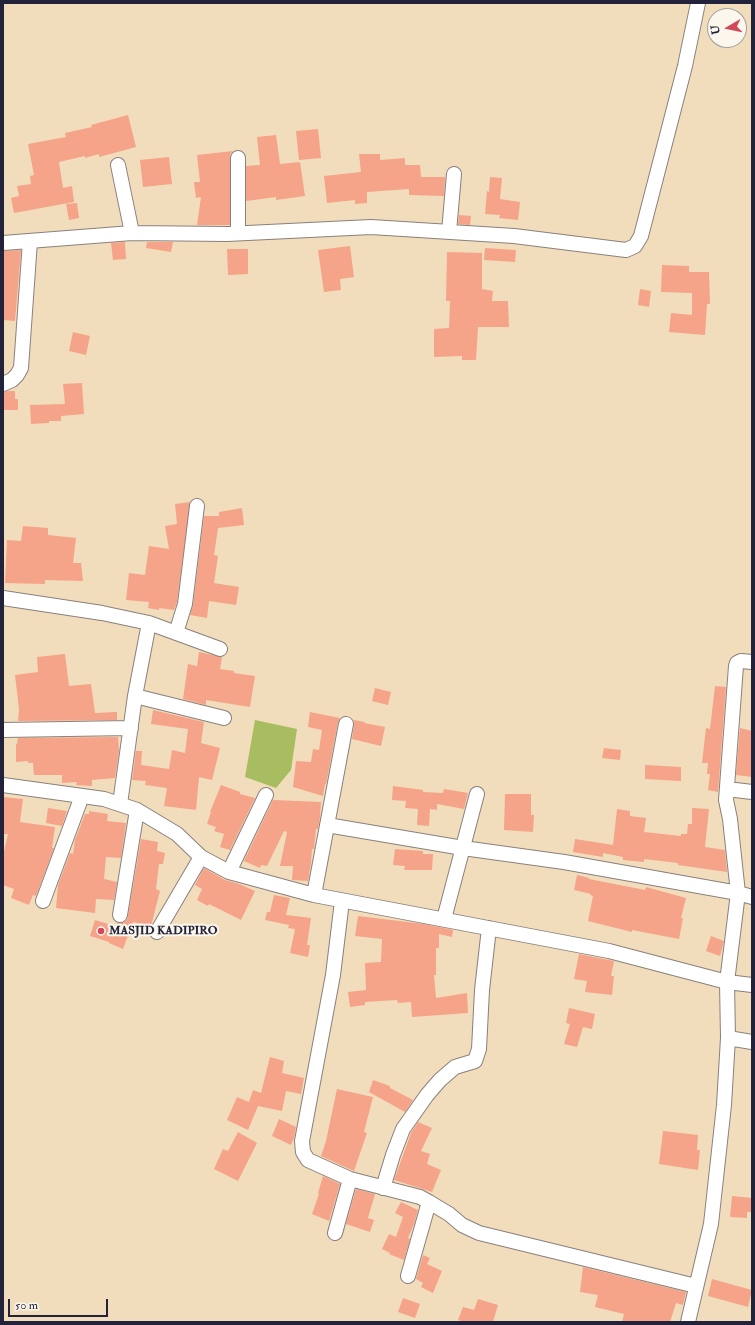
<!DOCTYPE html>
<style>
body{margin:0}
#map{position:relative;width:755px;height:1325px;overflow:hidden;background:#f1ddbc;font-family:"IM FELL Double Pica",serif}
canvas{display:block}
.frame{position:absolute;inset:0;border:4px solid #22223b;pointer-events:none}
.north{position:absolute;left:707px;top:8px;width:40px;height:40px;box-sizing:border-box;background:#fbf7ec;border:1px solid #a4a2a5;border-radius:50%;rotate:261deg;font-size:11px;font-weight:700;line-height:16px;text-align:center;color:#22223b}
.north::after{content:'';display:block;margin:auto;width:14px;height:18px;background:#d1495b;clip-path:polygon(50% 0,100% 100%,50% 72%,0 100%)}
.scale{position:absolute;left:8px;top:1299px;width:100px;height:18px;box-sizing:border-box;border:2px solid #22223b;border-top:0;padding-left:5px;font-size:12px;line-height:14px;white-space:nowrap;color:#22223b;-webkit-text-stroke:3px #fbf7ec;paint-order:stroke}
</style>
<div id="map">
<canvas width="755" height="1325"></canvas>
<div class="frame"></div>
<div class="north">U</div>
<div class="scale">50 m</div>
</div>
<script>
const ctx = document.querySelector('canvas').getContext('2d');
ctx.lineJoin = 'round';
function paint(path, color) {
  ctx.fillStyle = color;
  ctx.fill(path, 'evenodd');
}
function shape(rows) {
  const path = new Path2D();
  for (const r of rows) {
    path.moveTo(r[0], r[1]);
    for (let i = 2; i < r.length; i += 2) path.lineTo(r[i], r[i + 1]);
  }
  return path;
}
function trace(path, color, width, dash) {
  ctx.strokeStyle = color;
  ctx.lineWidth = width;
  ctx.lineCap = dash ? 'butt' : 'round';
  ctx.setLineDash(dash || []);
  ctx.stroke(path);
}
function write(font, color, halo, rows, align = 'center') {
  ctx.font = font + ' "IM FELL Double Pica",serif';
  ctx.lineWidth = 4;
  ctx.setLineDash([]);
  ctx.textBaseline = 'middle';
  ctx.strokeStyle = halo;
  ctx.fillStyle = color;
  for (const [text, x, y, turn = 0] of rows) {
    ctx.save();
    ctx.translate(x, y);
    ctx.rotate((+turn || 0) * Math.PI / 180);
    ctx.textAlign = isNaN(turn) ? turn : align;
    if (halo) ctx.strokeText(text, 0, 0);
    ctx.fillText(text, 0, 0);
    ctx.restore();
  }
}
paint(shape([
 [255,720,297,729,291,770,276,788,245,777]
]), '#a8bc60');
paint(shape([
 [128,115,136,147,99,157,99,154,85,158,85,156,59,162,63,188,72,186,74,202,14,213,11,198,19,196,17,186,31,184,30,176,34,175,28,144,66,137,65,133,92,127,91,125],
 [318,129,321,158,299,160,296,131],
 [276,135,280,164,300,162,305,196,276,200,276,197,246,201,246,166,260,165,257,137],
 [233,151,230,154,230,225,197,225,201,197,196,198,194,182,200,182,197,155],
 [359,154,380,154,380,160,405,158,405,165,420,165,421,177,445,177,444,196,409,195,409,189,367,192,367,203,355,204,355,200,327,203,324,176,361,172],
 [169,157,172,184,143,187,140,160],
 [490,177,502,178,500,199,520,202,518,220,499,218,500,215,485,214,487,191,489,192],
 [77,203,79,218,69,220,66,204],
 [459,215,471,216,470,225,458,224],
 [125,242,126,259,113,260,111,243],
 [147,242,173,242,171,252,146,248],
 [350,246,354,277,340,279,341,290,324,292,318,250],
 [485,248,516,250,515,262,484,260],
 [227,249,248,249,248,274,228,275],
 [21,250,15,321,3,320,3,251],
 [447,252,482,253,482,289,493,291,492,301,508,301,509,327,478,327,476,360,462,360,462,356,434,357,434,329,449,328,450,301,446,301],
 [662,265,689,266,689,272,709,272,710,304,707,304,705,335,669,332,671,313,692,315,692,293,661,292],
 [640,289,651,291,649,307,638,305],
 [73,332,90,336,86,355,69,351],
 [82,383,84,414,61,416,61,421,49,421,49,423,31,424,30,405,65,404,63,384],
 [8,391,15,391,15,399,18,399,18,410,3,410,3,392],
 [190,502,177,602,174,610,159,608,159,610,148,608,149,602,126,600,129,573,145,575,149,546,169,549,165,526,177,524,175,504],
 [242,508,244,525,218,528,214,555,218,556,214,583,239,587,236,605,209,601,207,618,190,615,193,605,204,516,219,516,219,512],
 [23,526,48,528,48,535,76,538,73,563,81,563,83,581,45,580,45,584,5,583,7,540,21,541],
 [199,652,222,657,220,669,234,671,234,673,255,676,250,707,206,700,206,705,183,699,188,664,197,666],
 [65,654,69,686,91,684,95,713,117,712,117,720,18,721,19,709,15,675,38,672,37,657],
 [715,686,726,687,718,792,708,790,710,774,707,774,708,763,702,763,706,728,710,729],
 [375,688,391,692,388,705,372,701],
 [153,710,204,722,201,743,220,748,212,780,199,777,196,810,164,806,167,788,145,785,146,781,132,780,136,751,142,751,141,765,169,769,172,750,185,753,188,729,151,724],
 [310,712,340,718,338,722,326,784,325,784,323,796,293,787,296,761,311,762,313,749,319,750,322,730,308,727],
 [354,720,365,722,364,723,385,727,381,746,352,739,354,726],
 [740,728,752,731,752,777,736,775],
 [118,737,119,751,115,778,92,780,92,786,76,785,77,782,62,783,62,775,34,775,33,763,28,763,28,761,16,762,16,744,17,744,18,738],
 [604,748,621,750,620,760,602,758],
 [645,765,681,767,681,781,645,779],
 [221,785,240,792,240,794,255,798,230,850,220,847,224,834,214,831,216,827,207,824,211,812,210,812],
 [393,786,423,790,423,792,443,793,444,789,468,793,464,809,437,804,437,810,430,809,429,826,417,825,418,809,405,808,406,801,392,800],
 [505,794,531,794,531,815,534,815,533,832,504,830],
 [3,797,23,799,20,822,55,827,52,848,54,848,36,896,33,895,29,905,11,898,14,889,3,885,3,856,8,834,3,834],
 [273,800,321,802,320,817,318,829,316,829,314,849,312,849,311,863,308,881,292,880,293,866,280,866,287,832,284,831,267,866,261,865,260,868,244,861],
 [48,808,67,811,62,826,46,823],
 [692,808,709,809,705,847,725,850,727,872,678,865,678,863,644,859,644,862,623,860,623,857,603,853,603,857,573,852,575,839,613,845,617,809,630,811,630,816,646,818,644,832,681,836,681,834,687,834,688,824,692,824],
 [89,811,108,814,107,821,126,823,121,858,106,857,104,879,117,882,114,900,96,899,95,913,56,908,58,885,70,853,73,854,75,840,85,814,89,814],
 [141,839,158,842,157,851,165,853,163,864,159,864,156,889,160,891,151,926,133,922,123,949,109,943,109,942,90,936,95,920,115,926,117,923,123,923,127,920,128,916],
 [395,849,423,851,423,854,433,854,432,870,404,870,405,866,393,865],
 [204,868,225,880,239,884,255,891,241,920,209,904,208,906,197,900,202,889,195,885],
 [577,875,589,878,589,879,645,890,646,887,686,898,681,918,683,918,679,939,632,930,632,932,588,921,593,896,590,895,591,894,574,890],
 [274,895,290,898,286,915,311,918,307,945,310,945,308,957,290,953,295,929,288,928,289,925,265,920,267,912,270,912],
 [358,916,424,924,453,930,452,937,439,934,439,948,436,948,436,975,434,975,436,998,467,993,468,1013,412,1017,411,1002,398,1003,397,1000,365,1002,365,1005,350,1007,348,992,366,990,365,963,381,962,382,939,355,936],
 [711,936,724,941,720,956,706,951],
 [579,954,614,961,611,976,614,976,612,995,585,992,587,981,574,979],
 [569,1008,595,1014,592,1029,583,1027,577,1047,564,1044,570,1024,566,1023],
 [270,1057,284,1061,282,1073,304,1078,301,1094,286,1091,282,1111,258,1106,248,1130,227,1120,237,1097,249,1102,253,1090,261,1093],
 [373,1080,390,1086,390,1088,413,1100,405,1112,369,1092],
 [337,1089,373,1097,364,1132,367,1133,354,1171,321,1156,326,1141],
 [279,1119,296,1127,294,1138,291,1145,272,1136],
 [418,1122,432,1128,421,1151,430,1154,427,1164,441,1170,432,1192,394,1180,411,1133],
 [663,1131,698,1135,697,1150,700,1150,698,1170,659,1164],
 [238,1132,257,1143,238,1181,214,1169,223,1149,228,1151],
 [323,1176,340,1184,329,1221,312,1214,319,1194,318,1193],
 [356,1189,375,1194,368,1218,374,1220,370,1232,346,1224],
 [732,1196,752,1198,752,1212,747,1212,747,1218,730,1217],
 [401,1202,418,1210,414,1224,408,1238,410,1239,404,1260,389,1254,390,1253,382,1249,389,1234,396,1237,403,1217,395,1213],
 [423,1255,430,1258,427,1264,442,1271,433,1293,421,1287,423,1283,416,1279],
 [583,1267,686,1292,683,1305,676,1303,670,1322,622,1322,624,1314,595,1307,598,1295,580,1292],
 [712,1279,752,1290,748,1307,708,1296],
 [403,1298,420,1304,415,1318,398,1312],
 [478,1299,498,1305,493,1322,464,1322,458,1320,463,1307,474,1310]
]), '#f5a389');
const street = shape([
 [238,158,238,233],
 [118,165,132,233],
 [449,232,454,174],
 [3,243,132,233,227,234,371,227,514,236,626,250,635,246,641,236,685,66,698,3],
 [3,384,12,380,17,375,21,368,30,241],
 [3,598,102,613,149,623,135,696,120,804],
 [149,623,220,649],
 [176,633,185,604,197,506],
 [135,696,224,718],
 [3,730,131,728],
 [3,785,104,799,137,810,177,834,201,857,229,872,314,895,609,951,727,982,752,985],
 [727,789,752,792],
 [327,825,463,848,564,862,738,893,752,897],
 [229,872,266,795],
 [314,895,346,724],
 [43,901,82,796],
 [342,901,333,975,302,1141,303,1152,308,1160,350,1179,420,1197,429,1202,408,1276],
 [120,915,137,810],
 [444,919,477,794],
 [157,932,201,857],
 [728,1038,752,1042],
 [383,1188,393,1155,403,1129,427,1095,440,1080,455,1067,475,1061,479,1049,482,990,489,928],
 [429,1202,449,1214,462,1225,479,1233,696,1286],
 [335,1233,350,1179],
 [688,1322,711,1224,724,1105,728,1038,727,982,738,893,730,819,726,800,736,666,737,663,741,661,752,662]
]);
trace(street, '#8a807c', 16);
trace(street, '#fff', 14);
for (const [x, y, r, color] of [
 [101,931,4,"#d1495b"]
]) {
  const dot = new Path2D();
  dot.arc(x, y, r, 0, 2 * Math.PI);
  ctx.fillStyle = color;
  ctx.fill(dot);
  trace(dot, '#fbf7ec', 1.5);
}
write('bold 12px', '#22223b', '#fbf7ec', [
 ["MASJID KADIPIRO",109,931]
], 'left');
</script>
